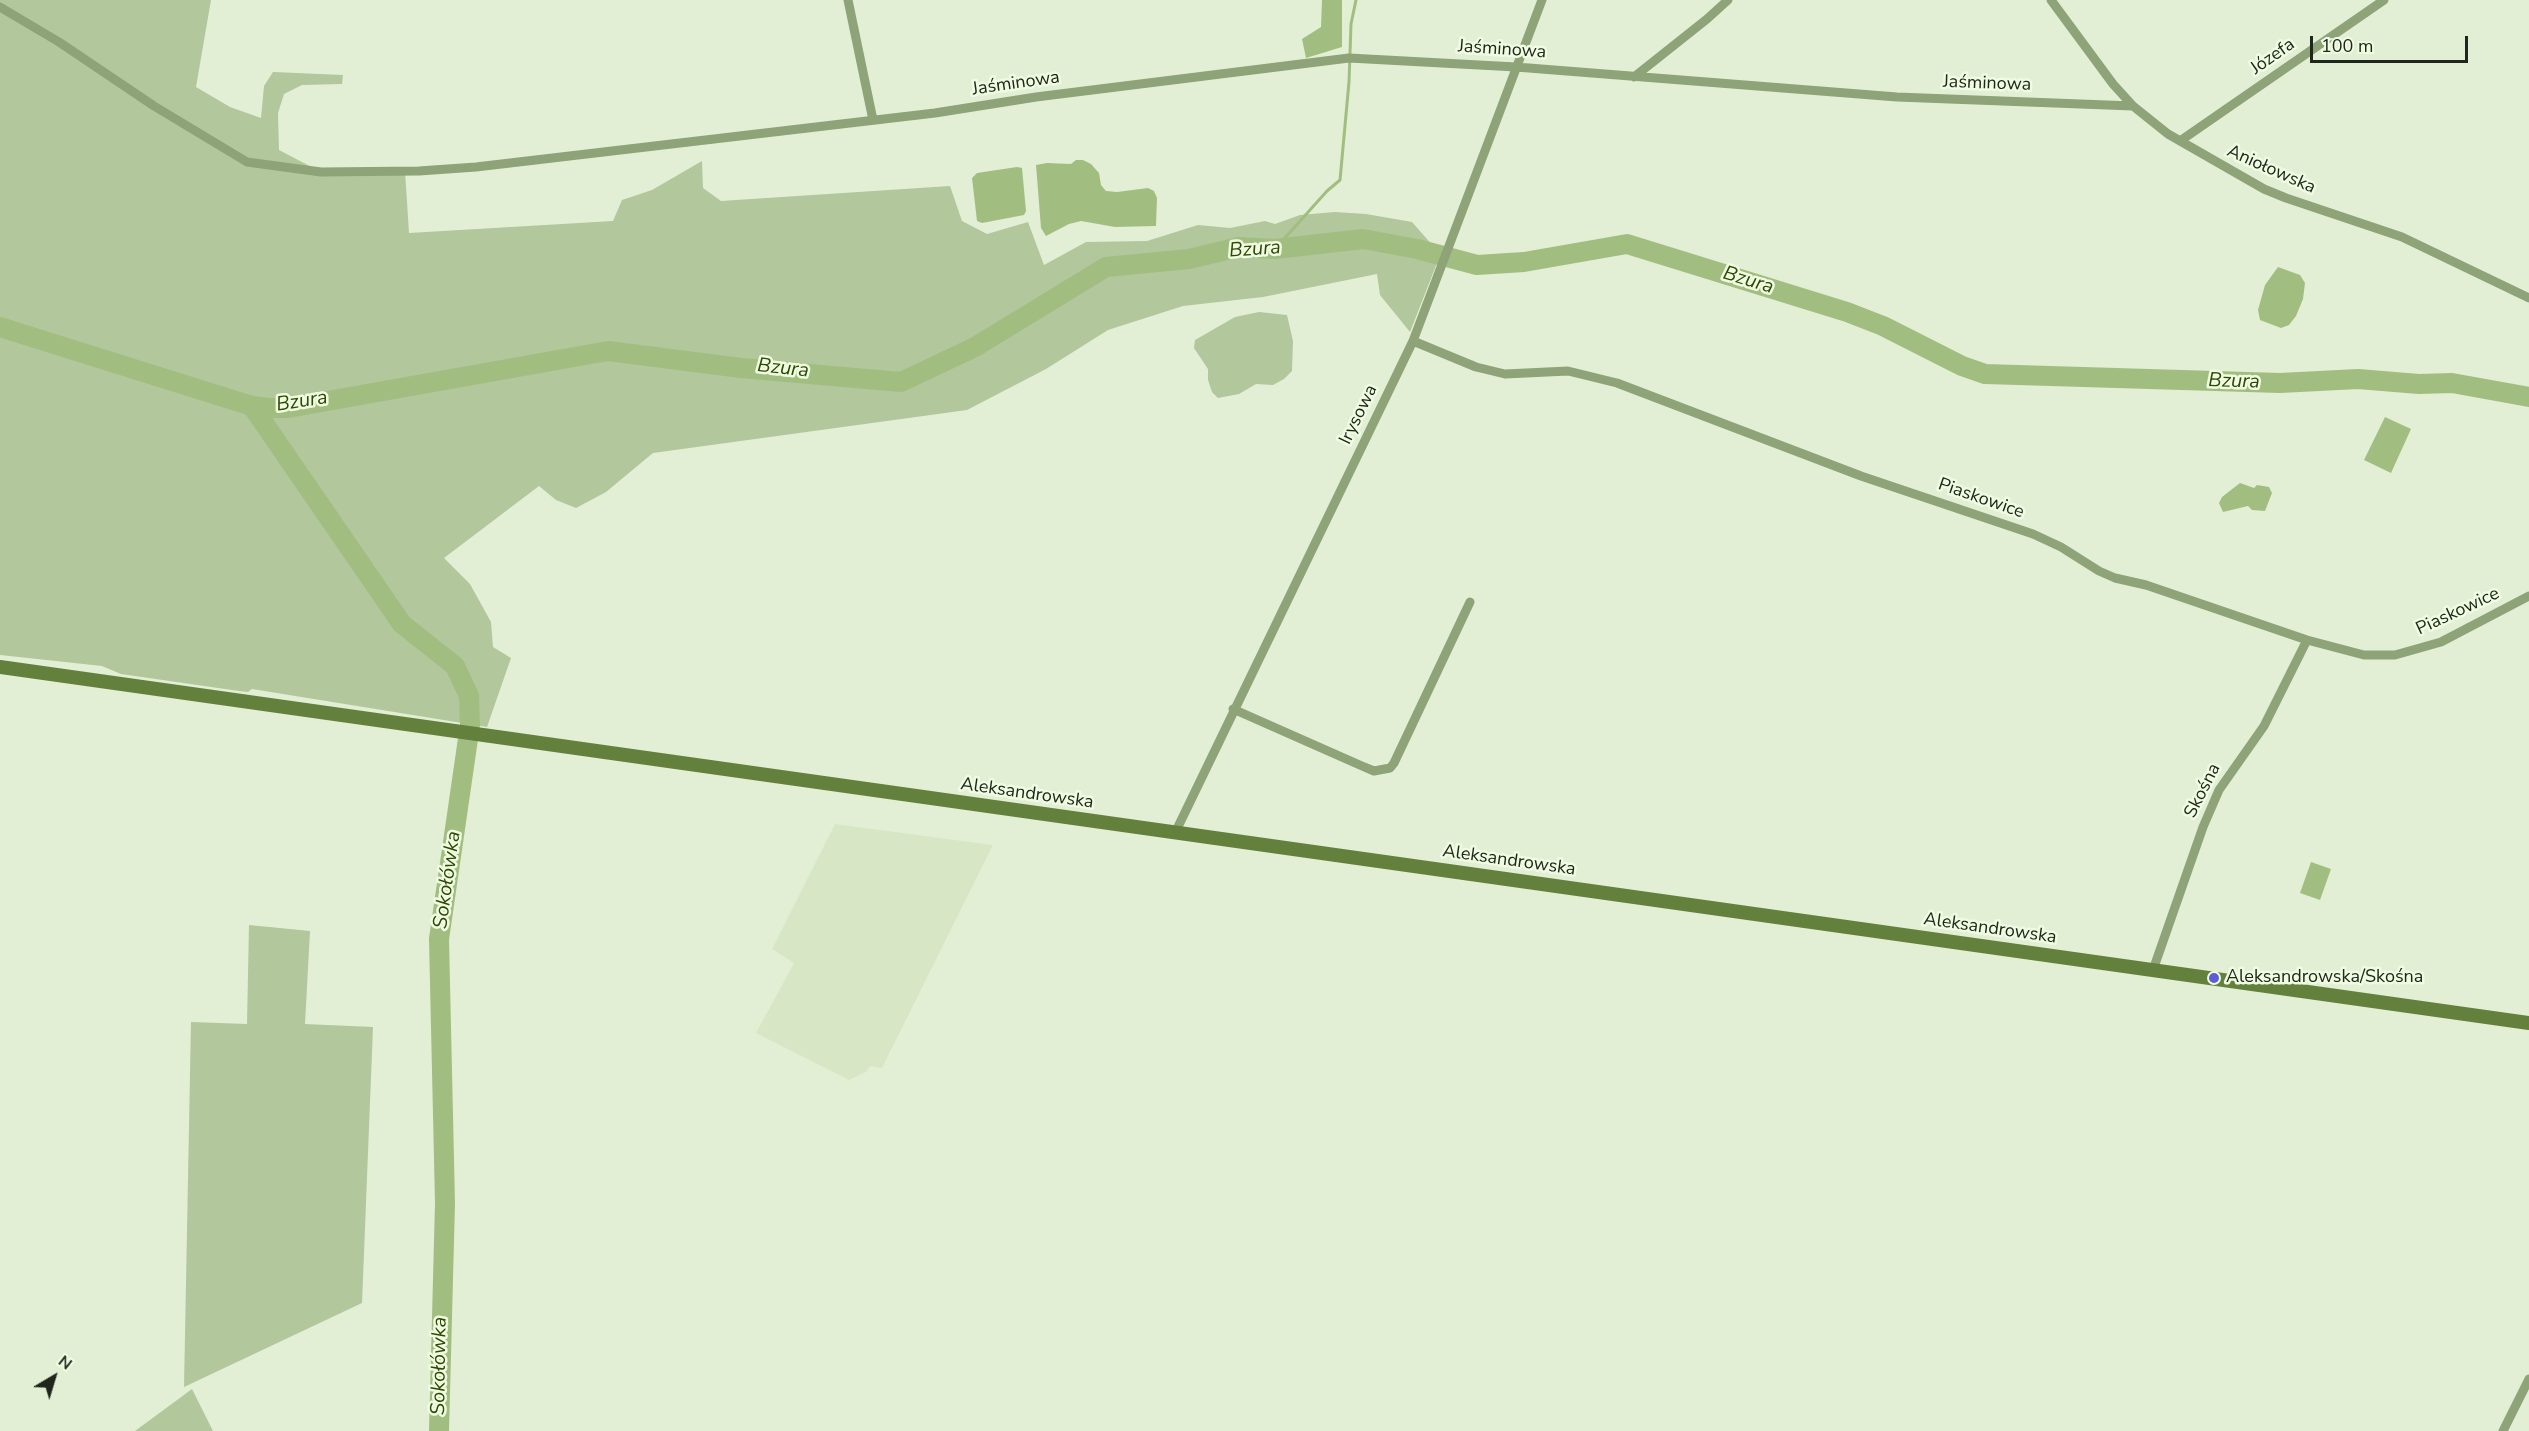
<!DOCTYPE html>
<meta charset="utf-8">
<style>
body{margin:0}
#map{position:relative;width:2529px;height:1431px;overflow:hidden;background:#e2efd5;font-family:"Nunito Sans",sans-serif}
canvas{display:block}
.north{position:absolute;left:24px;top:1347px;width:60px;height:60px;-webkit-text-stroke:4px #effce2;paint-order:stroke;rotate:38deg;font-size:16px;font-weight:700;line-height:24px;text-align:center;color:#21261c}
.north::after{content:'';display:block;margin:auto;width:21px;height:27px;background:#21261c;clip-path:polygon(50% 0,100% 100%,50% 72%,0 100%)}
.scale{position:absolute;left:2310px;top:36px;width:158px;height:27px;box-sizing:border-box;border:3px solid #21261c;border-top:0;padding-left:8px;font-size:18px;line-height:21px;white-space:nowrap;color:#21261c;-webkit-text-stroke:4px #effce2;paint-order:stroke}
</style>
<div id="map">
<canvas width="2529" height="1431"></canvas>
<div class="north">N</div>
<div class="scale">100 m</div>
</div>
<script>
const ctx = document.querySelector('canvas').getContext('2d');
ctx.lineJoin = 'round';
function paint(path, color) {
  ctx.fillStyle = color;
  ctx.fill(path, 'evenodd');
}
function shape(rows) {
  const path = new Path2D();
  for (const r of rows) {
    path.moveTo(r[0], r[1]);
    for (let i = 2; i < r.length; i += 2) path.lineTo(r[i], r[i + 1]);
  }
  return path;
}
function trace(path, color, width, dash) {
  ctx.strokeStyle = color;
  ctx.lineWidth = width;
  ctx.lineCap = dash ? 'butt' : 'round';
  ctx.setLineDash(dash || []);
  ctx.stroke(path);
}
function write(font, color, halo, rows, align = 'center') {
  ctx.font = font + ' "Nunito Sans",sans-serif';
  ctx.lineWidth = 5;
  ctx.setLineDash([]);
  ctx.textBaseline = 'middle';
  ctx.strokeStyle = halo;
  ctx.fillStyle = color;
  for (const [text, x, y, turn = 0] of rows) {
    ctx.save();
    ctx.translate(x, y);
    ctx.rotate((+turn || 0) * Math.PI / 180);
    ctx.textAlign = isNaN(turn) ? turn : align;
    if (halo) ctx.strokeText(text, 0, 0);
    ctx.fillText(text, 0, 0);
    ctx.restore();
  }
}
paint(shape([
 [835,824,993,845,882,1068,870,1066,866,1072,849,1080,756,1033,794,963,772,949]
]), '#d7e7c6');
paint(shape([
 [0,0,211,0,196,87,230,107,261,118,264,86,273,72,343,75,342,84,302,85,284,94,278,113,279,150,321,172,405,171,409,233,613,221,622,200,652,190,702,161,703,188,721,201,950,186,962,221,987,234,1028,222,1044,265,1086,242,1147,241,1198,225,1230,228,1265,221,1275,224,1300,215,1335,212,1366,214,1412,222,1434,247,1437,263,1410,332,1380,295,1377,274,1263,297,1183,306,1108,330,1046,369,967,410,653,453,606,492,576,508,556,500,539,486,444,558,470,584,491,622,493,647,511,658,487,727,252,689,248,692,239,691,121,674,102,666,0,655],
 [1259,312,1287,315,1293,341,1292,371,1284,379,1273,385,1256,384,1239,394,1218,398,1212,392,1208,380,1208,369,1194,348,1195,340,1235,317],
 [249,925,310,931,305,1024,373,1027,362,1303,184,1387,191,1022,247,1024],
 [192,1389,213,1431,135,1431]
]), '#b2c79c');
paint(shape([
 [1322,0,1342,0,1342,47,1306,58,1302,39,1321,27],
 [1076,160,1083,160,1091,164,1099,173,1101,185,1106,191,1117,192,1148,188,1154,191,1157,198,1156,226,1115,227,1081,221,1069,224,1046,236,1041,228,1036,165,1047,163,1071,164],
 [1017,167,1022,168,1026,211,1024,215,982,223,977,221,972,178,977,173],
 [2278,267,2300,275,2305,283,2303,299,2296,316,2289,325,2281,328,2260,320,2258,310,2265,285],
 [2385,417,2411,429,2391,473,2364,460],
 [2240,483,2254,488,2257,485,2269,487,2272,493,2265,511,2252,510,2248,506,2223,512,2219,503,2222,497],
 [2311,862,2331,869,2320,900,2300,893]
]), '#a1be80');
trace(shape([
 [1275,249,1327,191,1340,180,1349,82,1351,24,1356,0]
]), '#a1be80', 3);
trace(shape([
 [0,327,252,406,268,408,288,408,608,351,741,368,901,382,975,347,1106,267,1189,259,1239,247,1275,249,1363,239,1417,249,1477,265,1524,262,1627,244,1847,312,1883,326,1962,366,1985,374,2280,383,2358,379,2419,384,2452,383,2529,397],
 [252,406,402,624,455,666,469,696,470,725,439,939,445,1203,439,1431]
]), '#a1be80', 20);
trace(shape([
 [848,0,873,120],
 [2051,0,2113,84,2133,106,2168,134,2264,189,2286,198,2402,237,2529,298],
 [0,7,59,42,154,106,247,162,321,172,419,171,476,167,935,113,1036,97,1349,58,1516,67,1897,97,2133,106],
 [1634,77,1707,19,1728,0],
 [2180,141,2384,0],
 [1413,341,1476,367,1505,374,1568,371,1617,383,1861,476,2033,534,2061,547,2099,571,2115,578,2146,585,2307,640,2364,655,2395,655,2441,642,2529,596],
 [1233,709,1362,766,1374,771,1390,768,1394,763,1470,602],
 [1175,833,1413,341,1542,0],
 [2153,970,2203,827,2219,790,2264,726,2307,640],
 [2503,1431,2529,1379]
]), '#8ea377', 9);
trace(shape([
 [0,667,2529,1023]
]), '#63813c', 14);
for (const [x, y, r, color] of [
 [2214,978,6,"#5d5cd4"]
]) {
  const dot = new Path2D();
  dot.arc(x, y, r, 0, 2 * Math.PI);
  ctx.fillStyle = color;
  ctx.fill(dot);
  trace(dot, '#effce2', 2);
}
write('18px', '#21261c', '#effce2', [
 ["Jaśminowa",1502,50,4],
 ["Józefa",2273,57,-35],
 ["Jaśminowa",1016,84,-8],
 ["Jaśminowa",1987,84,2],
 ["Aniołowska",2271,170,24],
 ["Irysowa",1359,415,-64],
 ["Piaskowice",1981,499,19],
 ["Piaskowice",2458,612,-25],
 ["Skośna",2203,791,-63],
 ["Aleksandrowska",1027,794,8],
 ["Aleksandrowska",1509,861,8],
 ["Aleksandrowska",1990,929,8]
]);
write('18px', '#21261c', '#effce2', [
 ["Aleksandrowska/Skośna",2226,978]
], 'left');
write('italic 20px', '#2f4802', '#effce2', [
 ["Bzura",1255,250,-4],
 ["Bzura",1748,281,17],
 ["Bzura",783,369,6],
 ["Bzura",2234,382,2],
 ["Bzura",302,402,-9],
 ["Sokołówka",448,880,-82],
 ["Sokołówka",440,1366,-89]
]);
</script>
